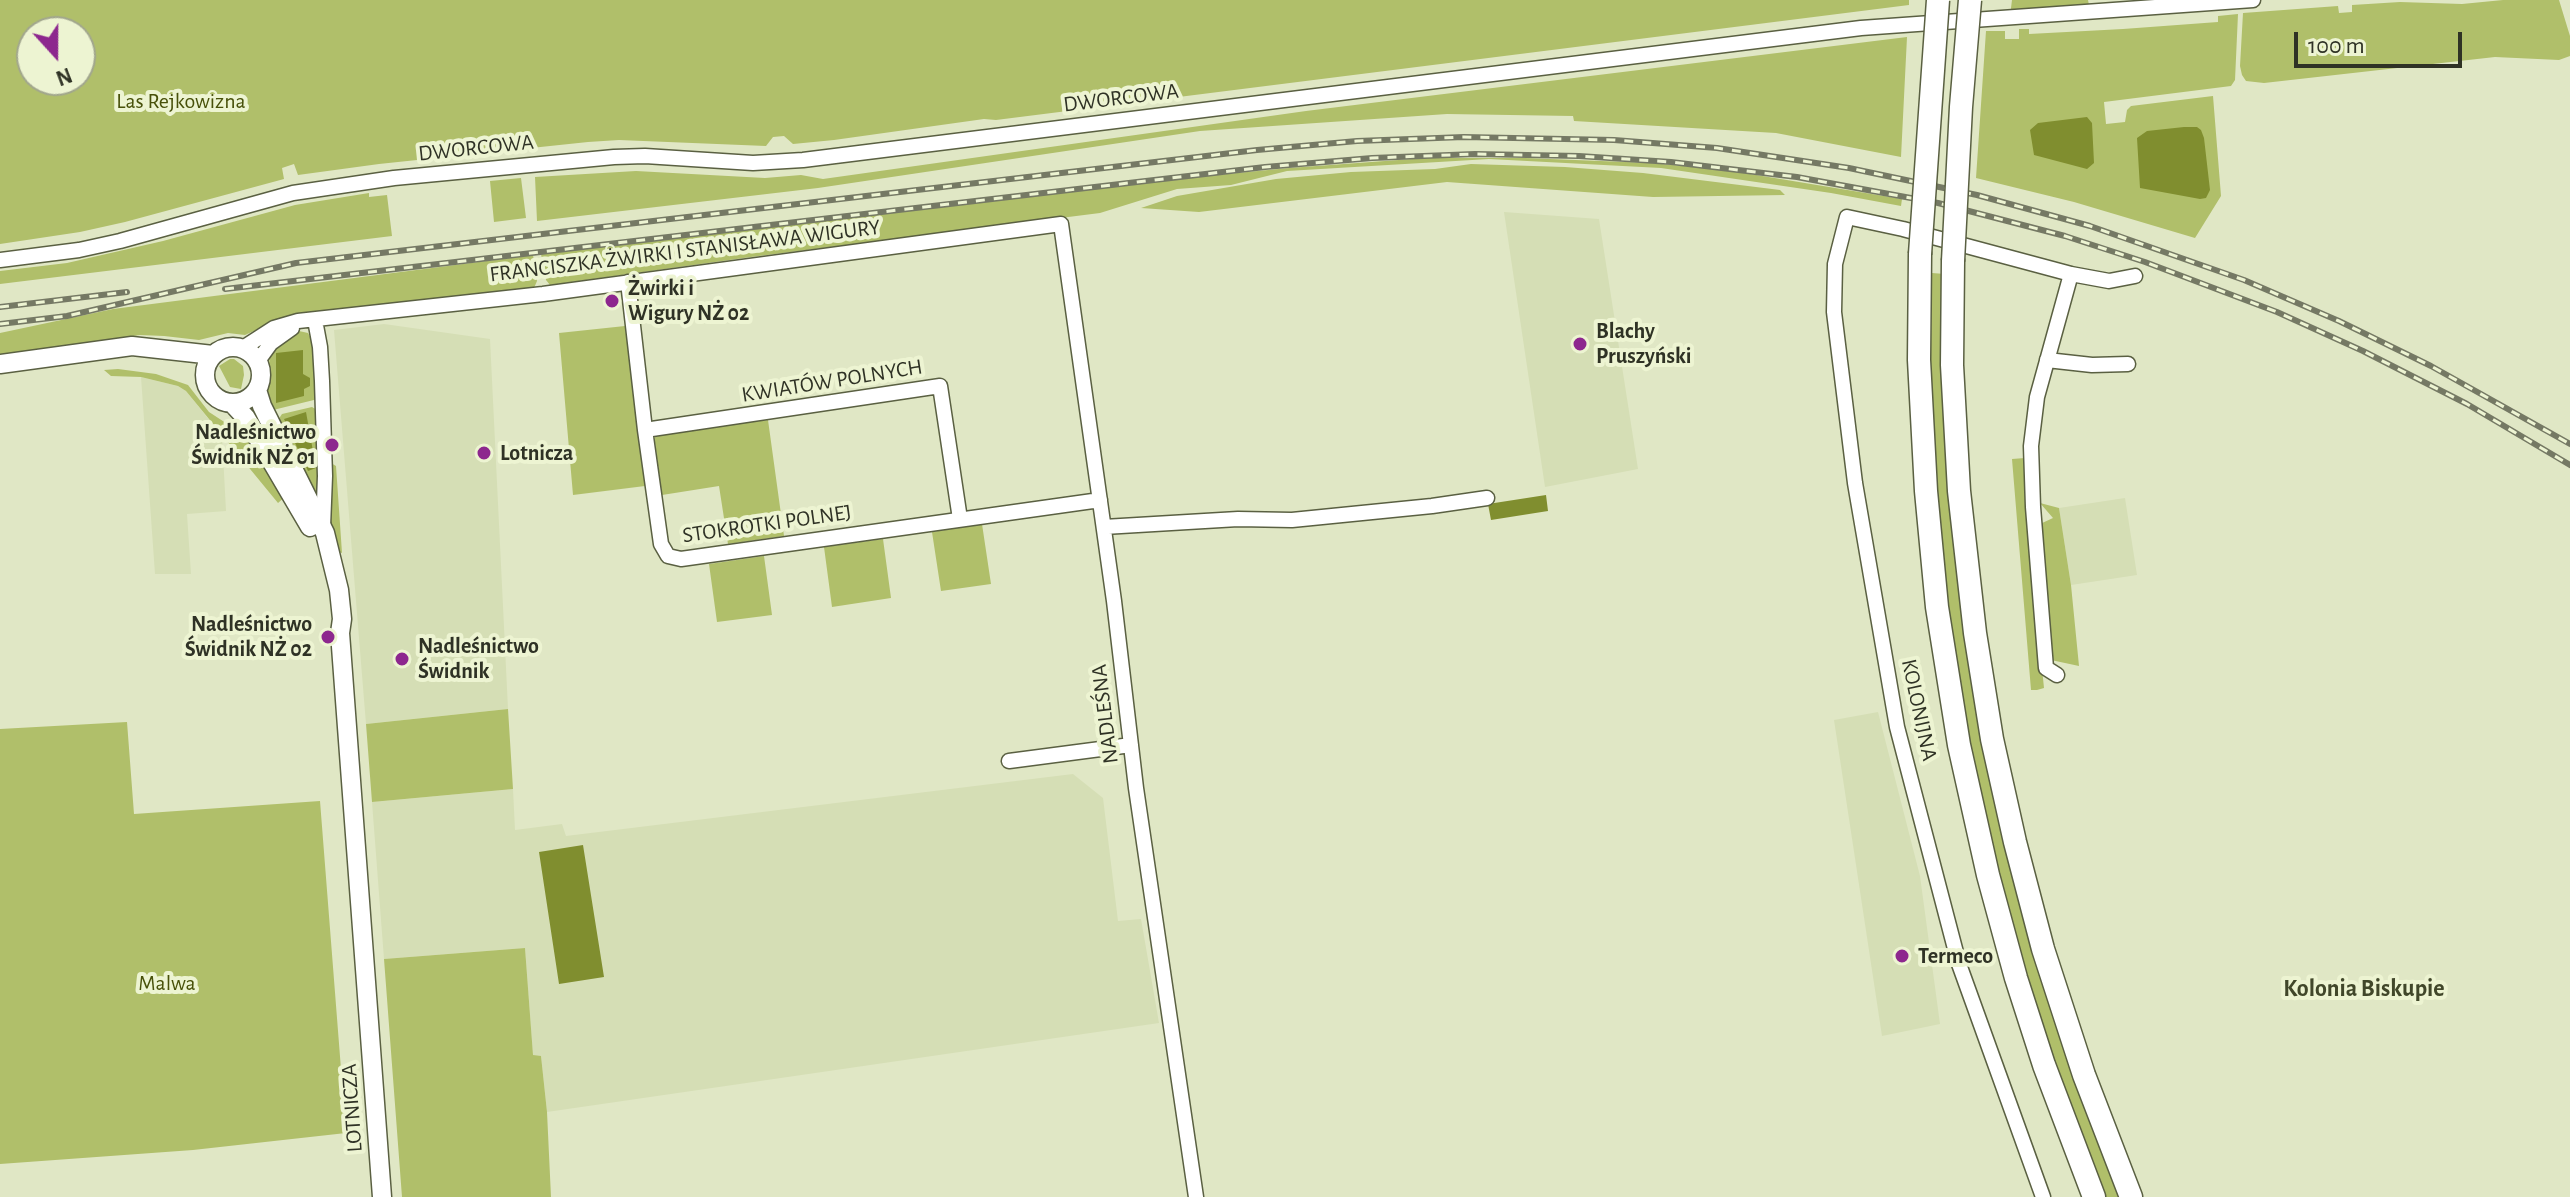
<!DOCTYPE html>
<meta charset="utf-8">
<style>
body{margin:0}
#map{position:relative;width:2570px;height:1197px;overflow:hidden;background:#e0e7c5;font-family:"Alegreya Sans",sans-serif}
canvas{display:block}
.north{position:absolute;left:16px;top:16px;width:80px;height:80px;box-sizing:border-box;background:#edf4d2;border:2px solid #a1a68d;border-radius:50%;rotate:159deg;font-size:22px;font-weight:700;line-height:32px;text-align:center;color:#2f3225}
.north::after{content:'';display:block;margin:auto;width:28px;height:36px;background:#8d278e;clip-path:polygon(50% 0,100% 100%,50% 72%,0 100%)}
.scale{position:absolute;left:2294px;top:32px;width:168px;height:36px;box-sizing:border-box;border:4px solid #2f3225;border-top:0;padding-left:10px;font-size:24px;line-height:28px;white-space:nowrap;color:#2f3225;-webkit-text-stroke:6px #edf4d2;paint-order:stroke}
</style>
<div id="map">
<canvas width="2570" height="1197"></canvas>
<div class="north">N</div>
<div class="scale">100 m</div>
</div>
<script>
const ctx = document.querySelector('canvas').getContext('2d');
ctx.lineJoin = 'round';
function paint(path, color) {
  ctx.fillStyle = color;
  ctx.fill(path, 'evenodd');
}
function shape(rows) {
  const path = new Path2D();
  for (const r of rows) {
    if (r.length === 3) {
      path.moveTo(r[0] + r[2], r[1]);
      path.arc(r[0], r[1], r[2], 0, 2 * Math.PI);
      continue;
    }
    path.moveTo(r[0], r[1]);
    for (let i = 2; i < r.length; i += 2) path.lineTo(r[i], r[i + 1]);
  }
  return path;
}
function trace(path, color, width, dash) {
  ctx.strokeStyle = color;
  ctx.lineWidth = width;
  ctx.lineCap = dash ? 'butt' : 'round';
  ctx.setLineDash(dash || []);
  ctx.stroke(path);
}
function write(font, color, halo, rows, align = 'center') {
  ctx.font = font + ' "Alegreya Sans",sans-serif';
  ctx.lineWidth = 8;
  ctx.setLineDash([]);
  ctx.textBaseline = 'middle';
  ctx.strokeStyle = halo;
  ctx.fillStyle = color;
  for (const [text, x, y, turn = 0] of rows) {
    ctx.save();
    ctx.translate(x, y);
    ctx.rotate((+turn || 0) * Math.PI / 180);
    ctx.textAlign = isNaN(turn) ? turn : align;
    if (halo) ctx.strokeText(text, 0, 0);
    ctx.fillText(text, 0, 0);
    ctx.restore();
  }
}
paint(shape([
 [1504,212,1599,219,1638,469,1545,487],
 [384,324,490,339,508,709,366,724,334,330],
 [141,377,178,386,186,391,222,436,226,511,187,514,191,574,155,574],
 [2125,498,2137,575,2071,585,2059,508],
 [1878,712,1920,876,1940,1024,1882,1036,1834,720],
 [1073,774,1103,798,1118,921,1141,919,1159,1023,547,1112,541,1056,533,1056,525,948,384,959,372,802,513,789,515,830,562,824,566,836]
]), '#d5deb5');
paint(shape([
 [0,0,1909,0,1909,5,996,120,984,119,834,140,793,144,784,136,773,137,766,146,619,140,588,142,379,164,298,175,294,164,282,168,284,179,125,222,80,232,0,244],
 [80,32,80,80,32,80,32,32],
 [2012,0,2088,0,2090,10,2010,16],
 [2503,0,2559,0,2570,36,2570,56,2559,60,2495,57,2264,83,2246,81,2242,75,2240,66,2243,13,2338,6,2339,13,2352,12,2352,5,2400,2,2462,4],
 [2238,14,2235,80,2231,86,2104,102,2106,124,2125,122,2127,110,2131,106,2213,96,2221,196,2195,238,2074,202,1976,178,1986,31,2005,31,2005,39,2019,39,2019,29,2029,29,2029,34,2123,29,2218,22,2218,16],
 [1907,37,1901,157,1776,133,1574,121,1573,116,1447,114,1200,131,818,188,537,221,535,177,636,171,765,178,801,175,823,179,1306,111],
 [1426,158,1525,158,1651,163,1726,170,1902,199,1901,206,1831,193,1661,168,1489,159,1287,171,1231,185,1177,189,1100,213,751,257,550,285,546,280,541,254,1185,178,1289,168],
 [1471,164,1565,167,1643,173,1780,190,1785,195,1653,197,1447,182,1199,212,1141,208,1177,196,1276,179,1351,172,1435,169],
 [521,178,526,218,494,222,490,181],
 [369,193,369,197,387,195,392,236,0,284,0,271,67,263,163,241,295,205],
 [533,255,537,281,534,288,297,314,283,318,245,335,228,333,199,340,164,336,140,335,0,356,0,333,113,309],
 [1932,273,1945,274,1971,655,2124,1197,2101,1197,2072,1125,1986,843,1946,621,1930,418],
 [625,326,645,486,573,495,559,333],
 [299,331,308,333,313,342,318,399,273,410,266,389,270,355,274,347,291,334],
 [230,359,234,359,243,366,244,375,241,389,230,387,219,366],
 [118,369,156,374,188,385,209,412,232,427,241,440,247,437,286,496,278,503,186,391,178,386,141,377,111,376,104,370],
 [312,407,317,410,320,508,278,420,282,414],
 [768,420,784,536,728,544,719,486,662,495,654,435],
 [2025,458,2031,560,2044,688,2037,690,2031,690,2012,459],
 [331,463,336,466,342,553,339,552,328,529],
 [2040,503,2059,508,2071,585,2079,666,2051,660,2040,524,2053,518],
 [982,524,991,584,941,591,932,532],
 [883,539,891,598,832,607,824,547],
 [764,556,772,615,717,622,709,564],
 [508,709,513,789,372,802,366,724],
 [127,722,134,814,320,801,346,1133,193,1150,0,1164,0,729],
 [525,948,533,1055,541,1056,547,1112,551,1197,402,1197,384,959]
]), '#b0bf6a');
paint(shape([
 [2087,117,2092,123,2094,163,2087,169,2034,155,2030,130,2038,123],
 [2184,127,2197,127,2201,130,2204,138,2210,190,2206,198,2200,199,2140,188,2137,138,2147,131],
 [303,350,303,374,310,378,310,386,304,389,304,396,276,403,276,353],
 [306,412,316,468,308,471,284,419],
 [1546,495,1548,511,1491,520,1488,504],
 [583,845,604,977,559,984,539,852]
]), '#808e2f');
const minor = shape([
 [0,260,79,250,120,241,293,193,394,178,614,157,645,156,753,163,803,160,1861,28,2253,0],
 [2071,274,2109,281,2135,276],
 [628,282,645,430,661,544,668,556,681,559,1100,500],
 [315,320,320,347,322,381,325,476,323,527],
 [243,348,274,328,298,321,543,294,1061,224,1114,601,1136,788,1196,1197],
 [2047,360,2092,365,2128,364],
 [258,361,271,343,292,328],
 [645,430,940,386,960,519],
 [1104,527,1238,519,1292,520,1432,506,1487,498],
 [1009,761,1131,745],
 [2043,1197,1959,964,1897,727,1855,483,1834,312,1835,264,1847,217,1903,229,2071,274,2037,397,2031,446,2033,507,2046,668,2057,675]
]);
const major = shape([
 [233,375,28],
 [0,364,132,346,213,355],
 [257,390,262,406,325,533,339,590,342,619,340,633,382,1197],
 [232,403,246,418,310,527]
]);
const highway = shape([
 [1920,254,1919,360,1926,491,1937,607,1959,745,1988,875,2016,978,2044,1065,2094,1197],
 [1953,261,1952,365,1959,491,1975,633,1992,739,2015,842,2043,949,2084,1075,2131,1197]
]);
trace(minor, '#5a6042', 17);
trace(major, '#5a6042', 21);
trace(highway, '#5a6042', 25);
trace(minor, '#fff', 14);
trace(major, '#fff', 18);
trace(highway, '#fff', 22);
const rail = shape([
 [225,289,1265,167,1372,158,1475,154,1579,156,1671,162,1797,177,1938,203,2065,236,2145,262,2277,312,2363,351,2467,404,2570,465],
 [0,307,127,292],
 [0,324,67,316,296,263,1257,150,1357,141,1464,137,1614,140,1717,148,1849,168,1977,195,2090,226,2244,280,2339,321,2431,366,2570,444]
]);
trace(rail, '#757964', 6);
trace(rail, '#edf4d2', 3, [9]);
const highwayBridge = shape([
 [1920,254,1938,0],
 [1953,261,1961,107,1970,0]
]);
trace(highwayBridge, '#5a6042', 25, []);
trace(highwayBridge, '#fff', 22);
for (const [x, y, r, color] of [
 [612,301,8,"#8d278e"],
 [1580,344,8,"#8d278e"],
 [332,445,8,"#8d278e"],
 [484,453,8,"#8d278e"],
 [328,637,8,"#8d278e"],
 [402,659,8,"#8d278e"],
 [1902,956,8,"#8d278e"]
]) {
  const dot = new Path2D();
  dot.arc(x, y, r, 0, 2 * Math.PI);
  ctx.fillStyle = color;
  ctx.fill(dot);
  trace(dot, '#edf4d2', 3);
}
write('22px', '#2f3225', '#edf4d2', [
 ["DWORCOWA",1121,98,-7],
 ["DWORCOWA",476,148,-6],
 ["FRANCISZKA ŻWIRKI I STANISŁAWA WIGURY",685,251,-7],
 ["KWIATÓW POLNYCH",832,381,-9],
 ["STOKROTKI POLNEJ",767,524,-8],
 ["KOLONIJNA",1919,710,78],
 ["NADLEŚNA",1105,714,-97],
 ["LOTNICZA",352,1108,-94]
]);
write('22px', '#48510a', '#edf4d2', [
 ["Las Rejkowizna",181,101],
 ["Malwa",167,983]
]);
write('bold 22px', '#2f3225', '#edf4d2', [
 ["Żwirki i",628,288],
 ["Wigury NŻ 02",628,313],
 ["Blachy",1596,331],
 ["Pruszyński",1596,356],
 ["Nadleśnictwo",316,432,"right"],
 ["Świdnik NŻ 01",316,457,"right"],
 ["Lotnicza",500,453],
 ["Nadleśnictwo",312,624,"right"],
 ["Świdnik NŻ 02",312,649,"right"],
 ["Nadleśnictwo",418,646],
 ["Świdnik",418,671],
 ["Termeco",1918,956]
], 'left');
write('bold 24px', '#41472a', '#edf4d2', [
 ["Kolonia Biskupie",2364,989]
]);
</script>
